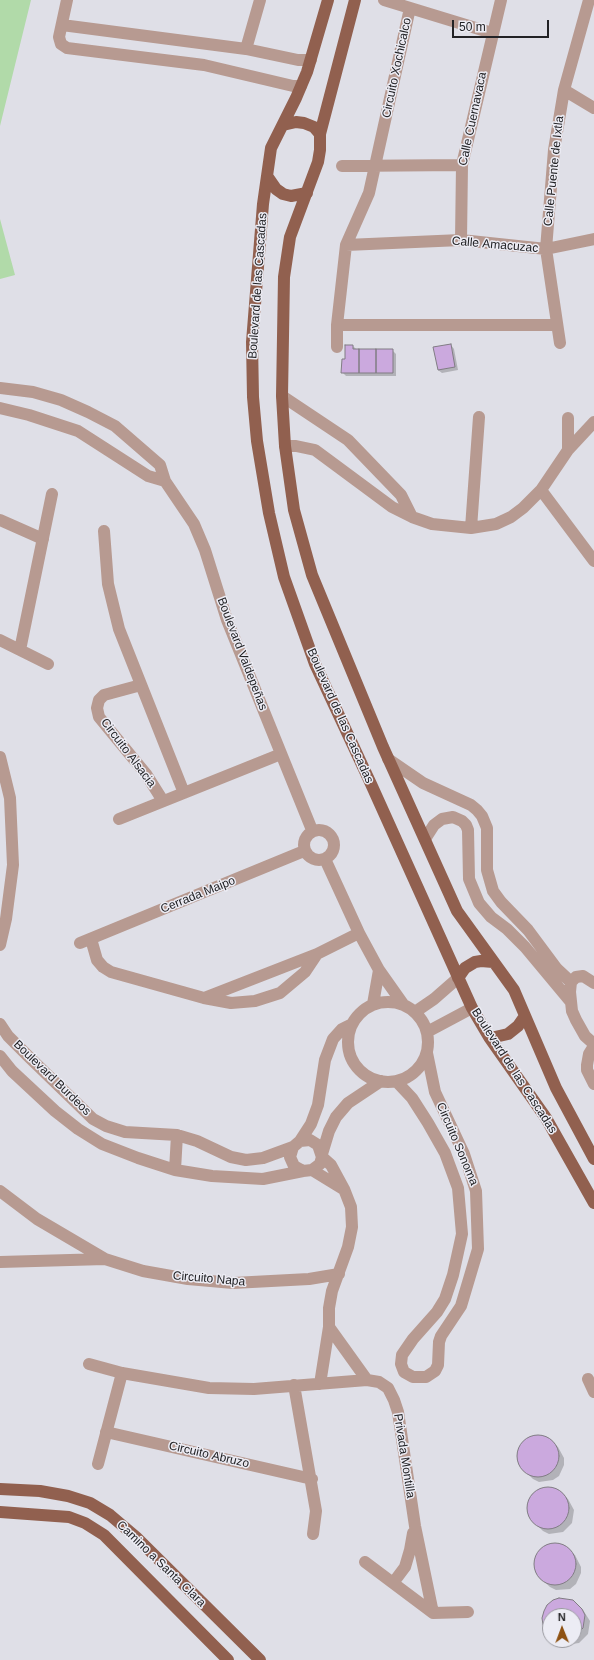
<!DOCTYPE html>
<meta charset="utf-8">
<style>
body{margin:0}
#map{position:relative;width:594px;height:1660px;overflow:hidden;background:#dfdfe7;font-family:Helvetica,sans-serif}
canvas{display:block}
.north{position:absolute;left:542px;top:1608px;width:40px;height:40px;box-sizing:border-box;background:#ececf4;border:1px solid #9b9ba1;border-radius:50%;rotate:359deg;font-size:11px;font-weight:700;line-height:16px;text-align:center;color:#222225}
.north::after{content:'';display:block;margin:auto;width:14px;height:18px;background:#8e5112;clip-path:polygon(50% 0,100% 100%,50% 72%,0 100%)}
.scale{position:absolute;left:452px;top:20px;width:97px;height:18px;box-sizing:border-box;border:2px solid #222225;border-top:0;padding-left:5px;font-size:12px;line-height:14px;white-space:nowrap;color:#222225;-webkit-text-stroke:3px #ececf4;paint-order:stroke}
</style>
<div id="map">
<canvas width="594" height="1660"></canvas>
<div class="north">N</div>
<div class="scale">50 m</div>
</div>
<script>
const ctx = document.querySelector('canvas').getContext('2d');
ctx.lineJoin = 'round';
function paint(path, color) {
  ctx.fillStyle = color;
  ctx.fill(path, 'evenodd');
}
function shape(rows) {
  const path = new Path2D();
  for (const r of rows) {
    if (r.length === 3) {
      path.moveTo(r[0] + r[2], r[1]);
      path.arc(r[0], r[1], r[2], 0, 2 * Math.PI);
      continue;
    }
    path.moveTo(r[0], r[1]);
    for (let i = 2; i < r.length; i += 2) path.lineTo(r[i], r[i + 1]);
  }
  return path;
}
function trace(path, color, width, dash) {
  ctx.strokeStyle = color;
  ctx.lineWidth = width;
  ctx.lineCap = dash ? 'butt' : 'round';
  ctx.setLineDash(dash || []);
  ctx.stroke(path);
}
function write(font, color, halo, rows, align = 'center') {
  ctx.font = font + ' Helvetica,sans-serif';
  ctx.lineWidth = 3;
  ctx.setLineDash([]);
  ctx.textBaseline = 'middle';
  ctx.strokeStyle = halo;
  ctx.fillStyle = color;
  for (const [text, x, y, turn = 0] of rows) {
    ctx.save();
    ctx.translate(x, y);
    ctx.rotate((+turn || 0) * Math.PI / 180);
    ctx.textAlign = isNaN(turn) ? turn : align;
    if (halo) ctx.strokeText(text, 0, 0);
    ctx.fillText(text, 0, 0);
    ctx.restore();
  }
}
paint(shape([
 [0,0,31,0,0,126],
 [0,207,0,219,15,275,0,279]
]), '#b1daa9');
paint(shape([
 [451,345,454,349,458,370,442,373,438,370],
 [353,346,357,350,392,350,396,354,396,376,346,376,342,372,346,360],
 [534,1436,546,1438,552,1441,558,1447,564,1458,564,1465,559,1476,553,1480,539,1482,533,1479,522,1468,518,1462,517,1455,519,1449,522,1443],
 [544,1488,550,1488,562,1493,568,1499,574,1510,572,1523,563,1532,549,1534,543,1531,532,1520,528,1514,527,1507,529,1500,532,1494],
 [551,1545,564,1546,569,1550,575,1555,581,1567,581,1573,576,1584,570,1589,556,1590,550,1587,539,1577,535,1571,535,1564,536,1557,540,1551],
 [572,1601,583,1610,590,1621,588,1634,579,1643,565,1645,556,1640,574,1640,574,1616,550,1616,550,1634,543,1618]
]), '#0003');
const building = shape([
 [451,344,455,367,438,370,433,347,451,344],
 [345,345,353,345,353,349,359,349,359,373,341,373,342,359,345,359,345,345],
 [359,349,376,349,376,373,359,373,359,349],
 [376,349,393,349,393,373,376,373,376,349],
 [538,1456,21],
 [548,1508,21],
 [555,1564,21],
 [559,1598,573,1600,582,1609,585,1615,583,1628,574,1637,574,1616,550,1616,550,1635,543,1625,542,1618,544,1611,547,1605,553,1600,559,1598]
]);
paint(building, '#cba9de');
trace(building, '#807c83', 1);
trace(shape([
 [67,0,59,37,61,44,67,48,204,65,293,86,301,86],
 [384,0,492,33],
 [62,25,246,49,298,60,311,60],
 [246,49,260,0],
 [564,90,594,108],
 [342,166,462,165],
 [461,240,462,165,501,0],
 [346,245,461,240,546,249,594,239],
 [337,325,557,325],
 [560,343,546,249,554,150,564,90,589,0],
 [337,347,337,325,346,245,369,193,410,8],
 [0,388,33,392,61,400,88,412,115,426,160,465,165,481,194,524,205,550,227,620,312,830],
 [282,396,348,440,401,495,412,517],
 [0,408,29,415,78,431,148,476,165,481],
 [285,446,296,446,315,450,392,507,412,517,432,524,471,528,496,524,511,517,523,508,541,490,568,450,594,422],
 [568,450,568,418],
 [541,490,594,561],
 [0,520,43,539],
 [471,528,479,417],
 [104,531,108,584,119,629,184,793],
 [0,640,48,664],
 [20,650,52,494],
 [141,685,104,695,99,700,97,708,99,717,146,774,163,801],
 [0,757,10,798,13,865,6,919,0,945],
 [388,759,423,783,471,805,477,810,482,816,487,828,487,870,493,891,501,902,528,930,557,969,571,982],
 [119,819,281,754],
 [319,845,15],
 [425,839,434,825,442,819,453,817,462,821,466,825,468,830,469,879,479,903,491,917,507,929,525,947,570,1001],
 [325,859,359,933,379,970,403,1004],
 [91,939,97,960,103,967,111,972,204,998,231,1003,255,1001,280,993,305,972,317,954,359,933],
 [80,943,304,851],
 [594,983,583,976,576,977,571,982,570,992,572,1011,576,1020,585,1036,594,1044],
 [204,998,317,954],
 [388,1042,40],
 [373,1004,379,970],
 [415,1012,434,999,458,978],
 [0,1024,8,1036,30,1058,93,1119,106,1126,125,1132,177,1135,197,1141,231,1157,246,1160,263,1158,293,1147],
 [427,1032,472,1008],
 [594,1046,589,1054,587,1065,587,1070,594,1084],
 [0,1056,12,1071,55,1111,78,1129,102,1144,138,1158,175,1170,212,1176,263,1179,303,1171],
 [396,1081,412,1098,428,1123,445,1153,458,1188,462,1234,453,1275,445,1299,437,1312,413,1339,402,1355,401,1364,404,1372,413,1377,426,1377,435,1371,438,1365,439,1342,441,1336,461,1306,478,1249,476,1191,464,1154,435,1092,427,1053],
 [300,1141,310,1140,318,1145,322,1157,320,1164,312,1170,303,1171,294,1166,290,1157,293,1147,300,1141,311,1124,318,1105,325,1060,333,1039,342,1029,352,1024],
 [322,1154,329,1131,336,1117,348,1103,381,1081],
 [175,1170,177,1135],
 [312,1170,343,1189],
 [0,1191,37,1219,105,1259,143,1271,188,1279,233,1283,309,1279,339,1274],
 [0,1262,105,1259],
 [329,1327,367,1380],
 [89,1364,122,1373,209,1388,254,1389,367,1380,379,1382,388,1388,394,1400,398,1412,415,1526,433,1613],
 [588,1379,594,1392],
 [320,1384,329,1327,329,1308,332,1291,348,1247,352,1227,351,1207,344,1189,331,1165,322,1157],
 [294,1385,316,1511,313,1534],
 [106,1432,312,1479],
 [98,1464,122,1373],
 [365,1562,433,1613,468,1612],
 [393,1583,405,1567,410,1550,413,1533]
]), '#b79a91', 12);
trace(shape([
 [328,0,307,72,296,98,271,148,263,204,252,342,253,397,257,441,269,513,284,577,315,664,371,784,472,1008,489,1037,546,1118,594,1203],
 [355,0,320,134,320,150,318,162,290,237,284,277,282,396,285,446,294,510,312,575,383,747,457,911,514,990,556,1088,594,1159],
 [283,125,296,122,304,123,314,127,320,134],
 [267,176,276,189,283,194,291,196,307,193],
 [458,978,465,968,475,962,481,961,493,962],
 [489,1037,495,1037,508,1034,518,1026,525,1016],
 [0,1489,40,1491,68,1496,90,1503,110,1515,136,1537,260,1660],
 [0,1512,69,1517,85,1523,104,1535,228,1660]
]), '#91604f', 12);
write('12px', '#222225', '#ececf4', [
 ["Circuito Xochicalco",397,68,-78],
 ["Calle Cuernavaca",473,119,-78],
 ["Calle Puente de Ixtla",554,171,-84],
 ["Calle Amacuzac",495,245,5],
 ["Boulevard de las Cascadas",258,286,-86],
 ["Boulevard Valdepeñas",242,654,69],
 ["Boulevard de las Cascadas",340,716,66],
 ["Circuito Alsacia",128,753,53],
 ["Cerrada Maipo",198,895,-22],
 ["Boulevard de las Cascadas",514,1071,57],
 ["Boulevard Burdeos",52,1078,44],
 ["Circuito Sonoma",457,1144,67],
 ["Circuito Napa",209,1279,5],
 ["Circuito Abruzo",209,1455,13],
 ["Privada Montilla",404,1456,81],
 ["Camino a Santa Clara",161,1564,44]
]);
</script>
